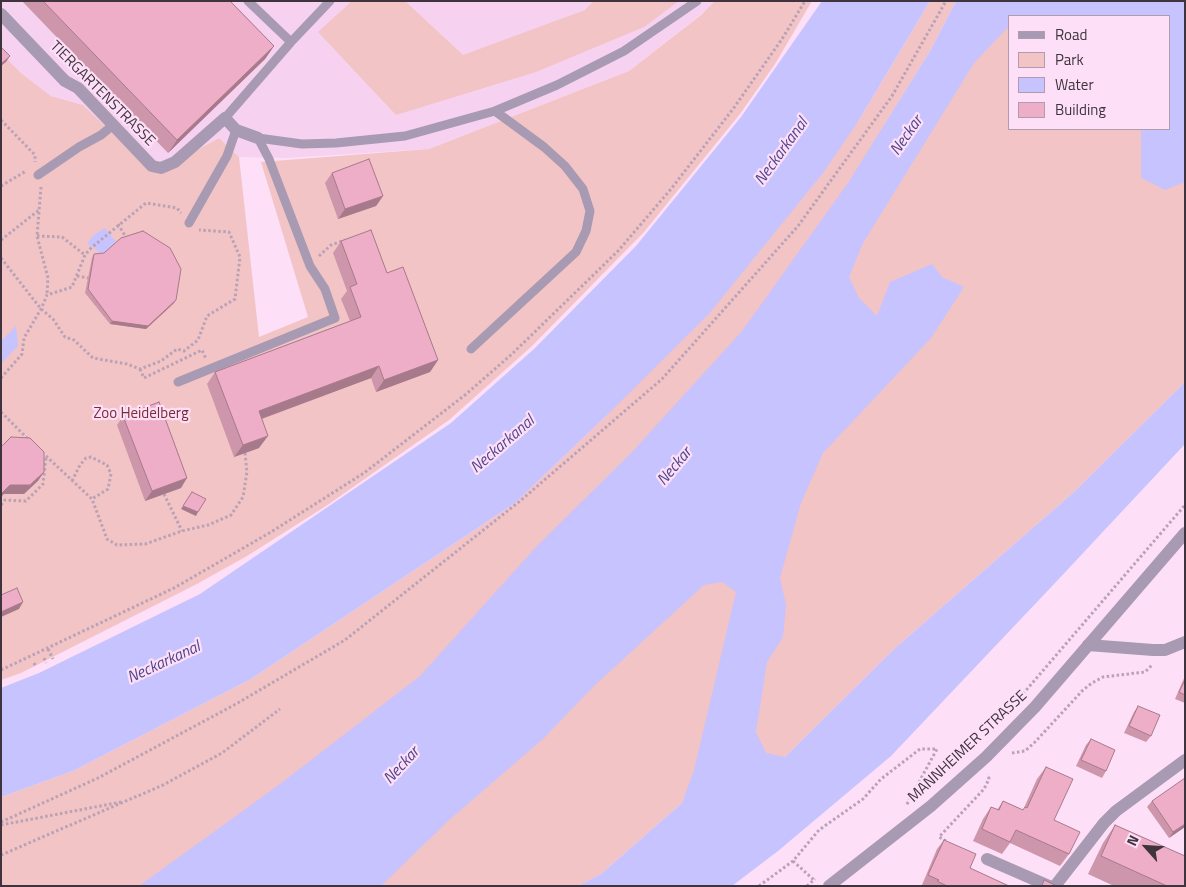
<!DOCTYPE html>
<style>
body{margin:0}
#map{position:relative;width:1186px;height:887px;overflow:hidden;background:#fddff8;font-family:"Titillium Web",sans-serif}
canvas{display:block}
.frame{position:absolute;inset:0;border:2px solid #3f343e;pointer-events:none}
.legend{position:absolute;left:1008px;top:15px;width:162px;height:115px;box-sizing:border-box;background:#fddff8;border:1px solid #b19bae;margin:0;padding:6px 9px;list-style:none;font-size:15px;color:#3f343e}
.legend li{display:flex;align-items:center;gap:10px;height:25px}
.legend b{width:25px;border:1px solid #b19bae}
.north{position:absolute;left:1121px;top:822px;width:50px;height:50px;-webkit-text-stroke:4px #fddff8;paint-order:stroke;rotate:296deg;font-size:14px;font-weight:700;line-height:20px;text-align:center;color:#3f343e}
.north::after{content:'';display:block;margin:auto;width:18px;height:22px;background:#3f343e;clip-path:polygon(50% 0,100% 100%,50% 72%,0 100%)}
</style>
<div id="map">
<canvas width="1186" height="887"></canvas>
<div class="frame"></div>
<ul class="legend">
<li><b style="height:6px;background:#a79ab2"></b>Road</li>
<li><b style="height:14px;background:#f3c4c5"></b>Park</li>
<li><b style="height:14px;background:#c6c3fe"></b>Water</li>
<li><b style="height:14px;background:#efaec7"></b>Building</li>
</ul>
<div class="north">N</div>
</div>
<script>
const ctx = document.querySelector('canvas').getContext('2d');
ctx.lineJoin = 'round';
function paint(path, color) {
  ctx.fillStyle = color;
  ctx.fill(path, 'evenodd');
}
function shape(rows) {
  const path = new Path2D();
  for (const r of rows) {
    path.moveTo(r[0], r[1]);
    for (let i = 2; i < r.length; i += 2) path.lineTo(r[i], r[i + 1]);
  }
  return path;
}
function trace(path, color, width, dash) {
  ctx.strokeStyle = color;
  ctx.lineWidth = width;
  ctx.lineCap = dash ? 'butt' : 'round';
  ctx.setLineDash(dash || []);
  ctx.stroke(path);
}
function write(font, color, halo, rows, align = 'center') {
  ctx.font = font + ' "Titillium Web",sans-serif';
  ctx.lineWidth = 4.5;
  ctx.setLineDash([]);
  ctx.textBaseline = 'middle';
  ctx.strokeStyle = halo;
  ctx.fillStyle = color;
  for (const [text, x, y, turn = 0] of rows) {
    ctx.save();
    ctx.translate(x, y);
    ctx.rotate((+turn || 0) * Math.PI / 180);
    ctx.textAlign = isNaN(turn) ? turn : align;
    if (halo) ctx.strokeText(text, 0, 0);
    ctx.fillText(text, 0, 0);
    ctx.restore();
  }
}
paint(shape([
 [1,1,718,1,629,71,429,149,286,158,239,157,219,138,175,162,148,167,83,105,51,96,21,73,1,53]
]), '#f6d2f0');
paint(shape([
 [352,1,405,1,463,55,585,10,594,1,679,1,644,27,536,72,396,115,318,32],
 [715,1,812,1,775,64,740,114,644,232,532,346,449,420,326,506,247,556,195,585,21,673,1,680,1,53,21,73,51,96,83,105,148,167,175,162,219,138,239,157,259,337,308,317,261,162,429,149,629,71,701,15],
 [930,1,956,1,930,51,875,139,962,1,1185,1,1185,382,1074,492,894,649,785,757,685,795,682,803,601,874,578,886,1,886,1,797,73,771,251,679,515,503,604,418,859,120],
 [1010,16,1170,16,1170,129,1010,129]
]), '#f3c4c5');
paint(shape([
 [822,1,930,1,859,120,823,173,708,315,604,418,515,503,251,679,73,771,1,797,1,688,39,673,200,594,451,423,534,349,636,246,741,117],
 [956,1,1185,1,1185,182,1165,190,1141,178,1141,129,1170,129,1170,16,1010,16,1010,25,974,63,921,149,863,243,849,277,859,298,877,316,890,282,932,264,942,277,964,287,931,338,823,453,801,503,780,578,786,605,783,637,767,662,756,732,766,753,785,757,894,649,1074,492,1185,382,1185,444,1055,583,891,756,778,851,732,886,578,886,601,874,682,803,694,770,736,592,722,582,704,585,593,687,543,739,448,821,381,886,139,886,280,784,420,676,536,547,633,451,742,331,848,183,930,51],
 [105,228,117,243,103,255,87,243,95,234],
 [16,326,18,346,1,364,1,341]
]), '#c6c3fe');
trace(shape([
 [1,120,35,155,35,162],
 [1,186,26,171],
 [41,187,37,236,48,278,47,295],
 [118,224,127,239],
 [37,236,62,237,85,255],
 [1,240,39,210],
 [319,256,331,245,345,240],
 [1,258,41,309,53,319,65,337,74,340,93,358,127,364,140,369,161,361,177,349,184,351,198,340,207,316,235,299,240,257,229,232,199,230],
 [77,276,88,278],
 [140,369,144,378,202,350,206,359],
 [1,378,22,354,24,338,41,309,47,295,72,287,85,255,91,248,146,203,177,208,181,213],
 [1,412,29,440],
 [46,456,92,499,107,539,117,545,145,544,182,531,208,525,231,515,243,497,247,472,245,453],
 [72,481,80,465,86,458,91,457,107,465,111,474,108,489,92,499],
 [164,494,182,531],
 [1,505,5,500,26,501,43,484,46,457],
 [48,649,53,659],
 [44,658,46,663],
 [34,663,36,667],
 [1,670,174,588,271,532,364,473,465,395,512,354,618,251,671,189,733,109,782,39,805,1],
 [1010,709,1185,505],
 [1012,753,1025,751,1035,742,1083,690,1092,683,1103,677,1145,672,1152,665],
 [1,822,98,778,236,704,345,640,520,501,662,379,798,226,892,96,946,1],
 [1,825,121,802],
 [946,841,939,837,984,789,989,779,988,774],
 [1,855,163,785,222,753,280,709],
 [793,861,814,880],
 [759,886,793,861,819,830,863,799,881,779,920,749,937,749,906,806],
 [807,886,815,879]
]), '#b9a2b5', 3, [2.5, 2.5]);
trace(shape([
 [248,1,291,42],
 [225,118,291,42,330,1],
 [258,138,302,144,336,143,405,136,495,111,557,85,624,51,697,1],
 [38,175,79,147,101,135,112,126],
 [189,223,227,156,236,130],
 [471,349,576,252,586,231,590,211,583,189,565,166,544,147,495,111],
 [178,382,335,318,325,289,310,266,269,159,258,138]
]), '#a79ab2', 9);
trace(shape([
 [1,14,65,81,78,88,152,166,161,168,175,162,225,118,236,130,258,138],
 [1088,645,1153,650,1165,650,1185,642],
 [987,859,1049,886],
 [1055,886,1104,823,1116,811,1185,760]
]), '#a79ab2', 12);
trace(shape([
 [829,886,931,806,986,757,1035,707,1185,533]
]), '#a79ab2', 12);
paint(shape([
 [22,1,230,1,274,46,265,59,168,153],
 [332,173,383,196,376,206,338,219,325,183],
 [341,241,387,273,438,360,430,372,376,392,371,378,262,419,259,448,234,457,207,384,215,372,350,321,341,299,347,291,333,253],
 [94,254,176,300,174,303,146,329,110,324,85,293,92,258],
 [123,416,181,488,145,501,117,425],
 [1185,676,1185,703,1175,699],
 [1138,706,1151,736,1146,742,1124,733,1134,712],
 [1091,739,1106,771,1102,778,1076,766,1086,745],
 [1046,767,1054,820,1069,854,1060,866,1010,843,1002,854,973,841,983,819,991,807,997,810,1003,801,1023,810,1037,779],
 [1152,801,1185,827,1169,838,1147,807],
 [1115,825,1185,886,1114,886,1088,874,1103,843],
 [944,840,970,868,1009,886,924,886,922,885,937,849]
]), '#ce96ab');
paint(shape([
 [274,46,265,59,168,153,177,140],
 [10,56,6,62,1,66,1,64],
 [383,196,376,206,338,219,345,209],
 [176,300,174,303,146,329,110,324,112,321],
 [438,360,430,372,376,392,384,380],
 [379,366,371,378,250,423,259,411],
 [268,436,259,448,234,457,243,445],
 [44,472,38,481,24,494,4,494,1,497,1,494,10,485],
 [187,478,181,488,145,501,152,491],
 [183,506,198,512,196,516,181,509],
 [23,602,19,609,1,617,1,612],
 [1185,824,1185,827,1169,838,1173,832]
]), '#a77a8b');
const building = shape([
 [43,1,230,1,274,46,177,140,43,1],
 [1,47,10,56,1,64,1,47],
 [369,159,383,196,345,209,332,173,369,159],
 [371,230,387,273,403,267,438,360,384,380,379,366,259,411,268,436,243,445,215,372,361,317,350,287,357,284,341,241,371,230],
 [143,231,170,248,181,269,176,300,148,326,112,321,88,289,94,254,104,253,121,238,143,231],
 [159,402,187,478,152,491,123,416,159,402],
 [11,437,30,438,44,452,44,472,30,485,10,485,1,494,1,447,11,437],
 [192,492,206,499,198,512,183,506,192,492],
 [17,588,23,602,1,612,1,595,17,588],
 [1185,680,1185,695,1179,692,1185,680],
 [1138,706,1160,715,1151,736,1129,726,1138,706],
 [1091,739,1115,750,1106,771,1081,760,1091,739],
 [1046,767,1073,779,1054,820,1080,832,1069,854,1016,830,1010,842,982,829,991,807,999,810,1003,801,1023,810,1025,807,1027,808,1046,767],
 [1185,778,1185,824,1173,832,1152,801,1185,778],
 [1115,825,1185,856,1185,886,1167,886,1101,856,1115,825],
 [944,840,976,854,970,868,1009,886,947,886,937,881,939,880,928,875,944,840],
 [1044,880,1057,886,1042,886,1044,880]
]);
paint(building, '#efaec7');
trace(building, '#a77a8b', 1);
write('15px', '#3f343e', '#fddff8', [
 ["TIERGARTENSTRASSE",102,94,45],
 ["MANNHEIMER STRASSE",968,747,-43]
]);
write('15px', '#7c2b34', '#fddff8', [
 ["Zoo Heidelberg",141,414]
]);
write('italic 16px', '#4f468c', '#fddff8', [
 ["Neckar",907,136,-55],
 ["Neckarkanal",782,152,-54],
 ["Neckarkanal",503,445,-41],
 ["Neckar",675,467,-50],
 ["Neckarkanal",164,663,-25],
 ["Neckar",402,766,-47]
]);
</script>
